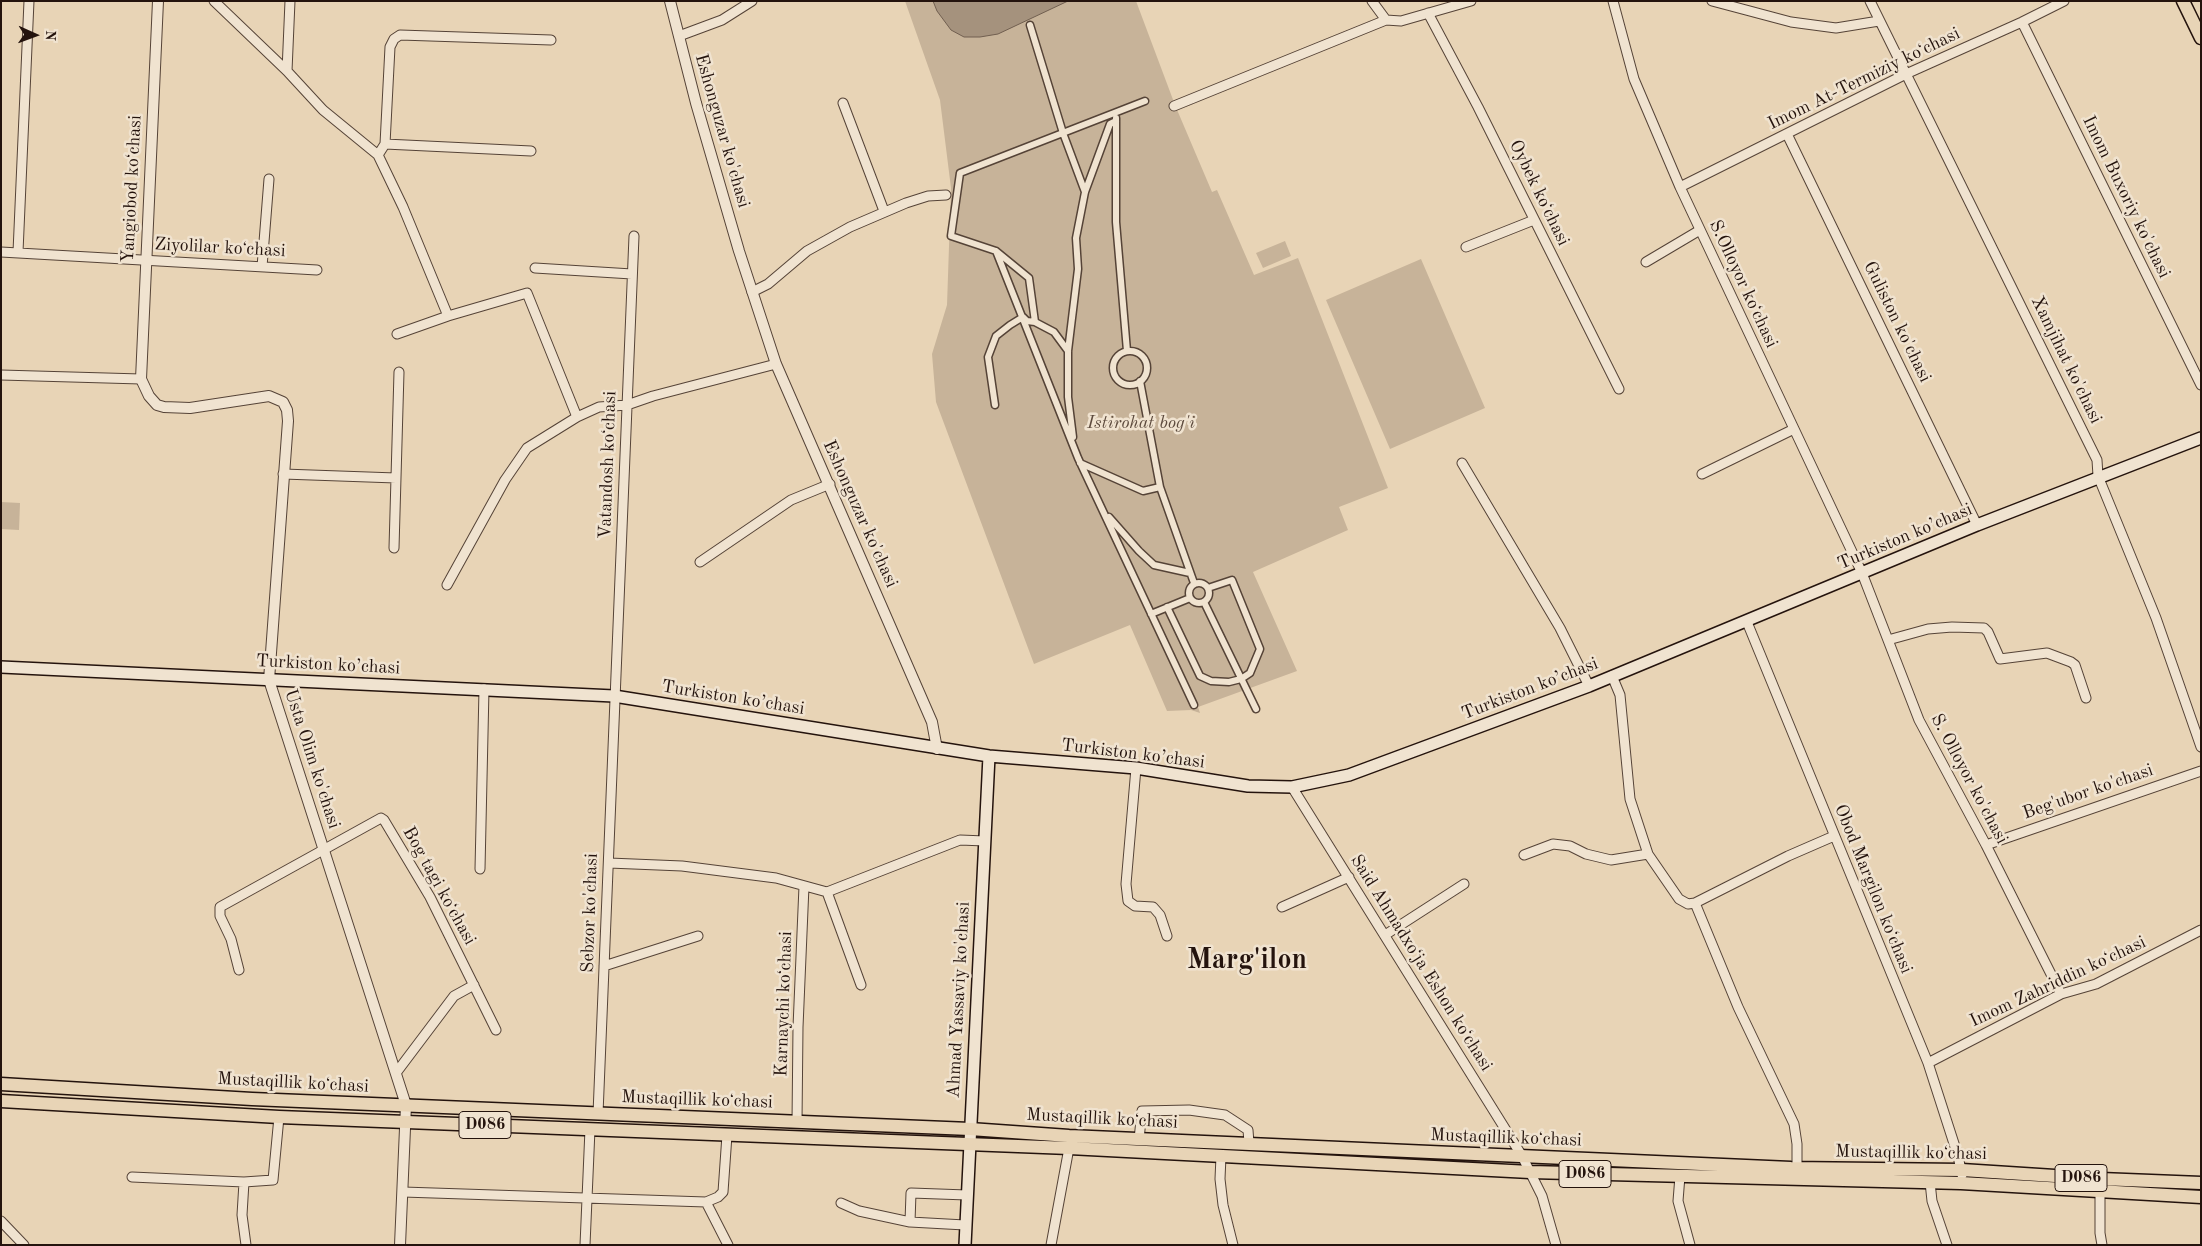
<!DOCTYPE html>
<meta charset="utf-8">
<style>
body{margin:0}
#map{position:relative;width:2202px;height:1246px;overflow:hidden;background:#e8d4b6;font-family:"Old Standard TT",serif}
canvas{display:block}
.frame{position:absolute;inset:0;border:2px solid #24130d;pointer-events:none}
.north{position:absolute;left:10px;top:10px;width:50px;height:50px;-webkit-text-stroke:4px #f0e3d0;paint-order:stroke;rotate:92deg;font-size:14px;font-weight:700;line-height:20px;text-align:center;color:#24130d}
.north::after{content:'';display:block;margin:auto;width:18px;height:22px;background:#24130d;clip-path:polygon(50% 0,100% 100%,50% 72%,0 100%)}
</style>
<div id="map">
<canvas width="2202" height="1246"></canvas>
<div class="frame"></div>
<div class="north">N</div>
</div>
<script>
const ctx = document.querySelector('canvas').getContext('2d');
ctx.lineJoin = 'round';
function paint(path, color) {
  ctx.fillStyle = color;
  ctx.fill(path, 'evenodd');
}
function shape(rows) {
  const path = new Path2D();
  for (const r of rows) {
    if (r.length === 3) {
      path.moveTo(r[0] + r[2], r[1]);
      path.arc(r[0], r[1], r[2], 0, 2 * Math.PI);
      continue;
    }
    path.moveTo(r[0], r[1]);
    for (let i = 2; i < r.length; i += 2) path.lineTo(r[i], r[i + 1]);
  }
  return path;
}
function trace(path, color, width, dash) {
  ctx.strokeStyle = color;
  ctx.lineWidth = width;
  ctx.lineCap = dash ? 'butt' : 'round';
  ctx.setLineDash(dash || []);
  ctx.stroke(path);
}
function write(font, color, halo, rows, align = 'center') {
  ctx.font = font + ' "Old Standard TT",serif';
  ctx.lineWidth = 5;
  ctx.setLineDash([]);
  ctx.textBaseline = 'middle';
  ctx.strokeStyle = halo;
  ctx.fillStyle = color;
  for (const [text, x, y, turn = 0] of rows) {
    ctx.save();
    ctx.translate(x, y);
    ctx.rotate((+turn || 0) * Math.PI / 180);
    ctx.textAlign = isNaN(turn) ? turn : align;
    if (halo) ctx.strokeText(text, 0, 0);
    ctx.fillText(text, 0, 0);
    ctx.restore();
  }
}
paint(shape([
 [905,1,1136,1,1175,105,1212,192,1217,190,1254,275,1298,258,1388,488,1339,507,1348,530,1253,572,1297,671,1198,707,1200,713,1191,710,1167,711,1130,625,1034,664,936,402,932,354,947,305,951,188,940,100],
 [1285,241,1291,256,1263,268,1256,253],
 [1421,259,1485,408,1390,449,1326,300],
 [1,502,20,503,19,530,1,529]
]), '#c7b399');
const water = shape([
 [933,1,1068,1,998,34,980,37,964,37,951,30,937,11,933,1]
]);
paint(water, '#a5927d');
trace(water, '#715f50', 1);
const pedestrian = shape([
 [1030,25,1063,133,1085,192],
 [1116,118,1116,222,1127,351],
 [996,251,1078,458,1194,705],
 [1035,322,1029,278,996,251,951,236,960,173,1145,101],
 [1130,368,17],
 [1140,381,1160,487,1194,583],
 [995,405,988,357,996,336,1010,325,1023,317,1027,321,1035,322,1054,332,1068,351],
 [1073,437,1068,397,1068,351,1078,269,1076,238,1085,192,1110,124,1116,121],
 [1080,463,1143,491,1160,487],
 [1109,517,1139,551,1154,565,1190,573],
 [1199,593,10],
 [1204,602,1256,709],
 [1167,607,1200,676,1211,681,1229,682,1241,679,1250,673,1260,649,1232,580,1208,588],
 [1151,614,1190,598]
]);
const minor = shape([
 [214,1,287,71,323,110,378,155,403,207,448,316,527,293,577,417],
 [1372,1,1386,20,1401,21,1471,1],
 [1613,1,1634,79,1680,187,1862,573,1919,720,1986,845,2061,994],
 [1712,1,1791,22,1836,28,1879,21],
 [1870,1,2097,460,2098,476,2156,618,2201,747],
 [1428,13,1478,107,1619,389],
 [2022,22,2201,385],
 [679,36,722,20,752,1],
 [287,71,290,1],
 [843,103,884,211],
 [1174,106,1386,20],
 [1787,134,1977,525],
 [385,144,531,151],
 [378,155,385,144,390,47,394,39,400,35,551,40],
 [1680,187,1906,74,2022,22,2064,1],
 [1466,247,1534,220],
 [1,252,317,270],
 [18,252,29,1],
 [1646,262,1700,230],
 [262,267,269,179],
 [535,268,632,274],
 [752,292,768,284,807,251,850,227,906,203,928,196,946,195],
 [397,334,448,316],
 [1,375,141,379],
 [1462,463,1560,628,1589,686],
 [283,474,396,478],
 [1702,474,1794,429],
 [394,548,399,372],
 [700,562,791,500,830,484],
 [447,585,505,480,527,448,577,417,599,407,627,405,653,396,776,364],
 [1747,622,1928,1063,1958,1156,1962,1175],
 [1888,640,1928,629,1952,627,1984,628,1988,632,2000,659,2047,653,2071,662,2075,665,2086,698],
 [1612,676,1620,695,1630,799,1648,854,1679,899,1688,904,1695,903,1738,1007,1794,1124,1797,1144,1797,1168],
 [1136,768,1126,884,1128,901,1135,906,1153,907,1160,915,1167,936],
 [1292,787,1522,1156,1542,1196,1556,1245],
 [1986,845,2201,771],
 [1524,855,1553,844,1570,846,1586,854,1611,860,1648,854],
 [609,863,682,866,776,878,827,892,960,840,985,841],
 [480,869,484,689],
 [827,892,861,985],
 [1695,903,1788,856,1834,836],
 [1282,907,1349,877],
 [1385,935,1464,884],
 [604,966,698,936],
 [239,970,231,939,220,916,220,907,381,818,384,820,430,897,496,1030],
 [1928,1063,2061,994,2096,984,2201,930],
 [396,1073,454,996,474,985],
 [598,1114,634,236],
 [797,1122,798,1027,804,886],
 [727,1135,723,1192,718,1197,706,1202,728,1245],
 [1139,1139,1142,1111,1189,1110,1225,1115,1248,1130,1249,1143],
 [1221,1156,1220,1179,1223,1205,1233,1245],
 [1680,1176,1678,1201,1690,1245],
 [132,1177,244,1182],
 [1930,1182,1932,1201,1947,1245],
 [2100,1191,2100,1233,2102,1245],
 [403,1192,706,1202],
 [841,1203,859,1211,910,1222],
 [1,1221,24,1245],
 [965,1225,910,1222,911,1193,967,1195],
 [246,1245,242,1215,244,1182,273,1180,279,1117],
 [585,1245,590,1129],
 [1051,1245,1069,1148]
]);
const tertiary = shape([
 [158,1,141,379,149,396,157,405,164,407,190,408,269,396,283,402,287,410,288,421,269,680,406,1105,400,1245],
 [670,1,696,103,739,251,776,364,932,722,937,749]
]);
const secondary = shape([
 [1,667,614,696,989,756,1136,768,1248,786,1292,787,1349,775,1589,686,1977,525,2201,438],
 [965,1245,989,756]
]);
const primary = shape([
 [2183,1,2201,38],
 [1,1084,252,1099,970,1129,1069,1136,1791,1168,1962,1170,2101,1179,2201,1183],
 [1,1101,279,1117,1069,1148,1530,1172,1961,1183,2201,1197]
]);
trace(pedestrian, '#554337', 9);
trace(minor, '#554337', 11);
trace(tertiary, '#554337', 12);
trace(secondary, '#24130d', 14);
trace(primary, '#24130d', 15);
trace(pedestrian, '#f0e3d0', 6);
trace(minor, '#f0e3d0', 9);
trace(tertiary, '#f0e3d0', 10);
trace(secondary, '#f0e3d0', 11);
trace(primary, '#e8d4b6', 12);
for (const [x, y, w] of [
 [485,1125,52],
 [1585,1174,52],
 [2081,1178,52]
]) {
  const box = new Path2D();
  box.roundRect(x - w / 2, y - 13.5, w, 27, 4);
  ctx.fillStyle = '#f0e3d0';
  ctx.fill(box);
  trace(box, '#24130d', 1);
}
write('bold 16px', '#24130d', null, [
 ["D086",485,1125],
 ["D086",1585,1174],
 ["D086",2081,1178]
]);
write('18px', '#24130d', '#f0e3d0', [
 ["Imom At-Termiziy koʻchasi",1864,79,-26],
 ["Eshonguzar ko'chasi",722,131,74],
 ["Yangiobod koʻchasi",132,189,-87],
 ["Oybek koʻchasi",1539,193,64],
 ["Imom Buxoriy ko'chasi",2126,197,64],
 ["Ziyolilar koʻchasi",220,248,3],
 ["S.Olloyor koʻchasi",1743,284,65],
 ["Guliston ko'chasi",1897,322,64],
 ["Xamjihat ko'chasi",2066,360,64],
 ["Vatandosh koʻchasi",608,465,-88],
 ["Eshonguzar ko'chasi",860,514,66],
 ["Turkiston ko’chasi",1905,537,-23],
 ["Turkiston ko’chasi",328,665,3],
 ["Turkiston ko’chasi",1530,689,-21],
 ["Turkiston ko’chasi",733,698,9],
 ["Turkiston ko’chasi",1133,754,7],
 ["Usta Olim ko'chasi",312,759,72],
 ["S. Olloyor ko'chasi",1969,779,62],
 ["Beg'ubor ko'chasi",2088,792,-19],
 ["Bog tagi koʻchasi",439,886,61],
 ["Obod Margilon koʻchasi",1873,889,68],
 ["Sebzor ko'chasi",590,913,-88],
 ["Said Ahmadxoʻja Eshon koʻchasi",1421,963,58],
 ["Imom Zahriddin koʻchasi",2058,982,-25],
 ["Ahmad Yassaviy ko'chasi",959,1000,-87],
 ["Karnaychi koʻchasi",784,1004,-88],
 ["Mustaqillik koʻchasi",293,1083,3],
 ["Mustaqillik koʻchasi",697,1100,2],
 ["Mustaqillik koʻchasi",1102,1119,3],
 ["Mustaqillik koʻchasi",1506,1138,2],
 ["Mustaqillik koʻchasi",1911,1153,1]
]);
write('italic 18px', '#5d4b3e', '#f0e3d0', [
 ["Istirohat bog'i",1141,423]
]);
write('bold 28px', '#24130d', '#f0e3d0', [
 ["Marg'ilon",1247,961]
]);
</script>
